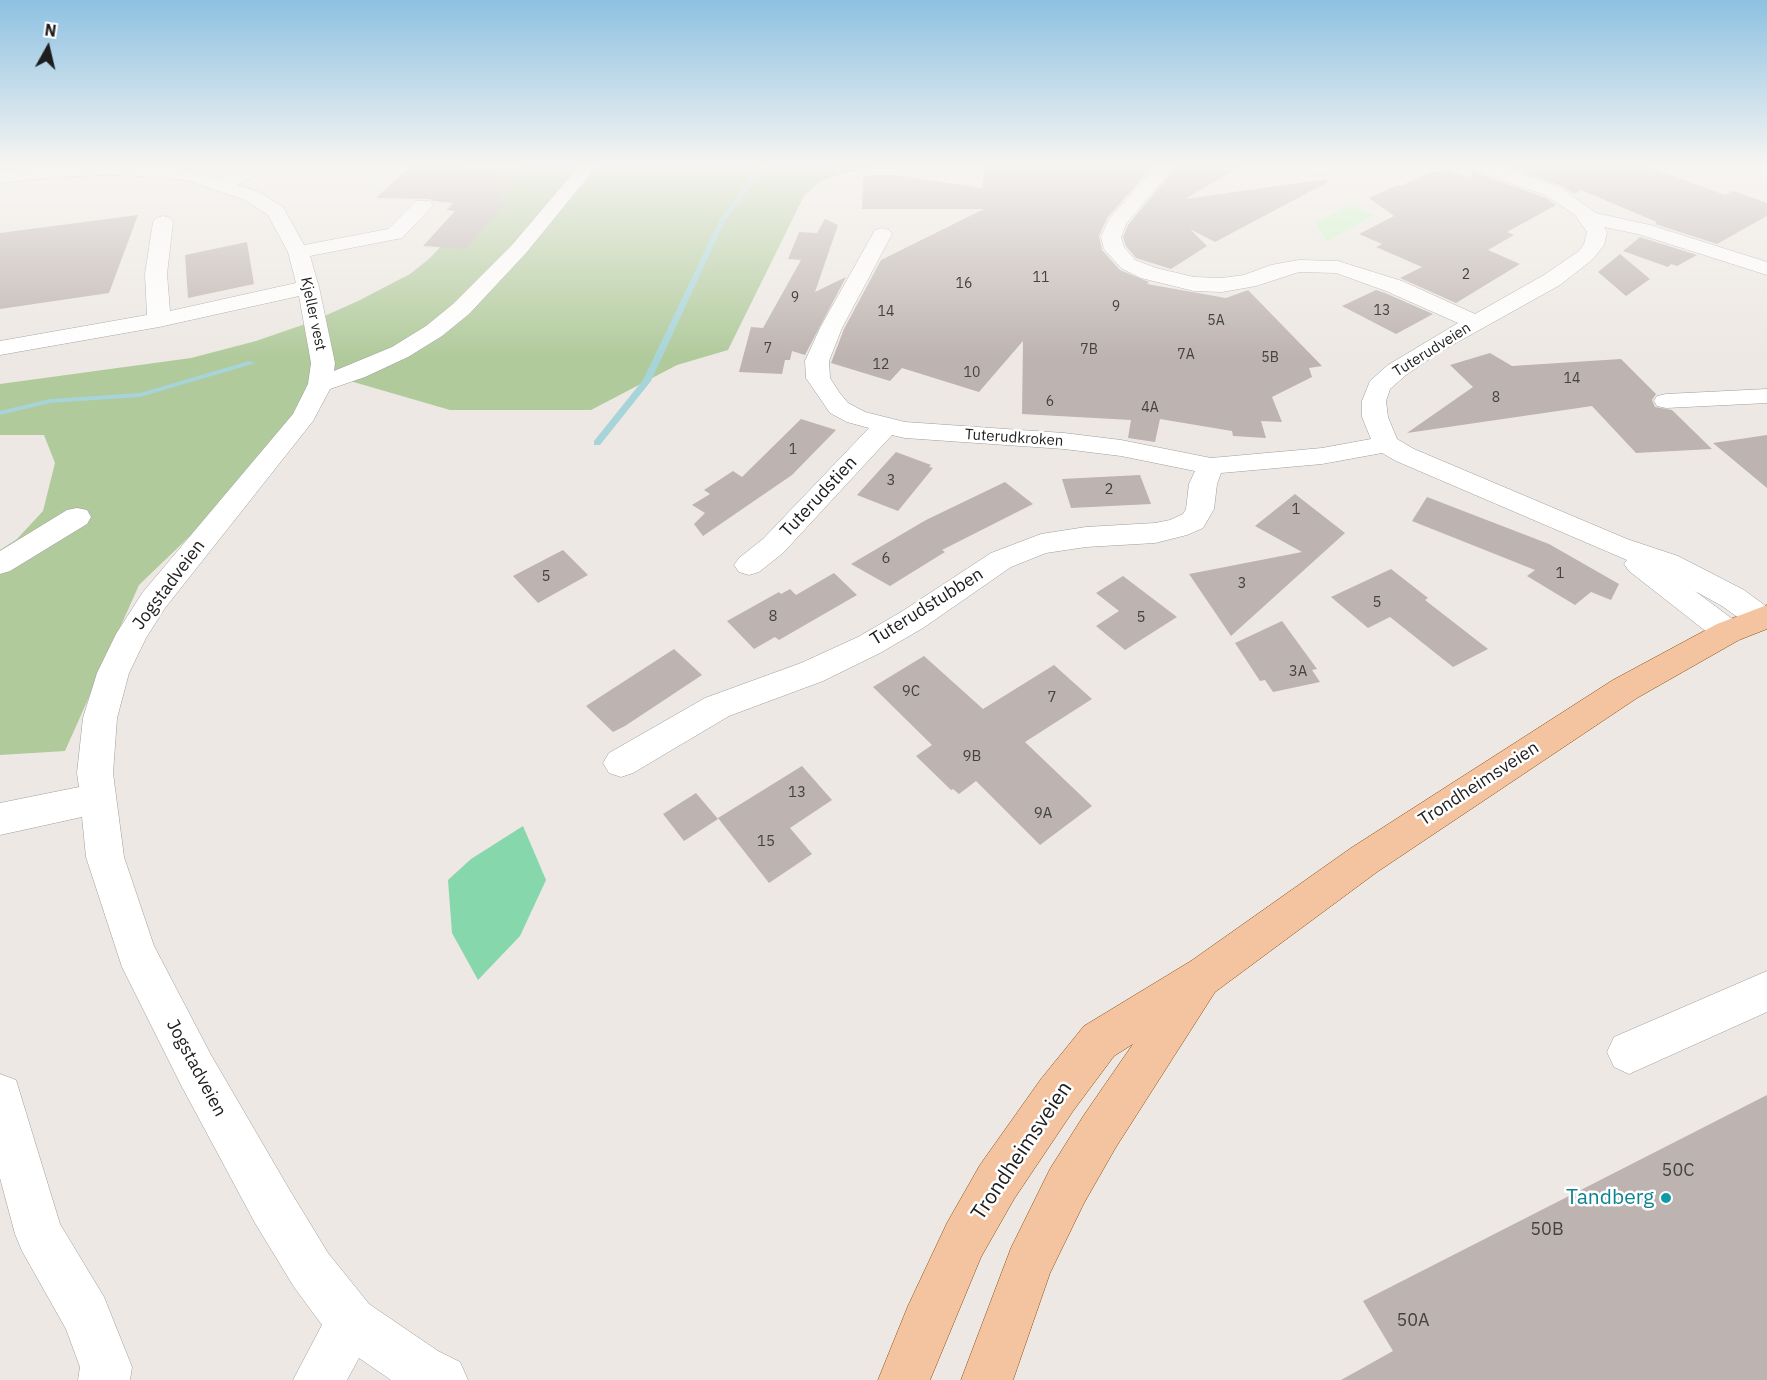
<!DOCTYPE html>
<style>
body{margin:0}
#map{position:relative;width:1767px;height:1380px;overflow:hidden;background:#ede8e3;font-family:"IBM Plex Sans",sans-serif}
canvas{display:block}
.north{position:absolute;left:18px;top:18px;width:60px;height:60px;-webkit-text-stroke:4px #fff;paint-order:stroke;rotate:8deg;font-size:16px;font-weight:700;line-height:24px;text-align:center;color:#1d1d1d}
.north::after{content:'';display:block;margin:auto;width:21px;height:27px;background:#1d1d1d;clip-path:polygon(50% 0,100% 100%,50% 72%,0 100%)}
</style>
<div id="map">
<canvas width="1767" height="1380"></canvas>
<div class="north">N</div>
</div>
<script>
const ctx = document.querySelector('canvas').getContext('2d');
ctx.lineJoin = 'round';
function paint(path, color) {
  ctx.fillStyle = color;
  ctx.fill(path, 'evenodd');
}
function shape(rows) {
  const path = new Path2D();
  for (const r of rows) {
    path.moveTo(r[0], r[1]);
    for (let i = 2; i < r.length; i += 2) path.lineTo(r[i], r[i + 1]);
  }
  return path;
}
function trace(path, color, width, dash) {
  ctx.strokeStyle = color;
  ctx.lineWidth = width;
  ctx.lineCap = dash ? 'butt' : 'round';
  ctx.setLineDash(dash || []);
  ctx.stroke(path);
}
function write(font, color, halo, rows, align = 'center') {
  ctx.font = font + ' "IBM Plex Sans",sans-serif';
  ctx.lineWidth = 5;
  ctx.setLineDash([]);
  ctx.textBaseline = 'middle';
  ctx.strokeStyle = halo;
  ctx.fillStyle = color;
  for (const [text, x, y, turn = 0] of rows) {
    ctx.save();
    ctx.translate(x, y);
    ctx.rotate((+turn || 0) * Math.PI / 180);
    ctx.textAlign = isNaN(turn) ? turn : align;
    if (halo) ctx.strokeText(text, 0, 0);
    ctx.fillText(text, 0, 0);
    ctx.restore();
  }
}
paint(shape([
 [515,166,882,166,840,174,821,181,804,196,728,350,677,365,591,410,450,410,326,374,217,510,139,585,65,751,0,755,0,550,17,539,43,511,55,463,44,435,0,435,0,384,191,358,256,341,311,322,358,301,410,274,430,258]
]), '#b0ca9b');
paint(shape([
 [1351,205,1374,215,1327,241,1315,223]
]), '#c6f5c2');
paint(shape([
 [523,826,546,880,520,936,478,980,452,933,448,880,471,859]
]), '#86d7ac');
paint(shape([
 [759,166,765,166,725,221,651,381,600,445,594,445,594,441,643,380,719,221,759,166],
 [249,361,256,363,140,397,50,403,0,415,0,411,50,399,140,393,249,361]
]), '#a6d4d8');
paint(shape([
 [410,166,449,166,523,170,497,201,507,201,466,249,423,246,455,211,446,210,453,203,433,201,430,199,376,198],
 [985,166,1153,166,1107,218,1099,236,1102,250,1120,270,1149,282,1147,284,1226,298,1248,290,1322,366,1309,368,1312,377,1272,397,1282,422,1261,421,1266,438,1233,436,1232,431,1160,419,1155,442,1128,438,1131,420,1022,414,1023,341,979,392,902,368,890,381,831,363,844,329,881,260,984,209,862,209,863,178,870,175,895,175,982,188],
 [1177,166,1241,166,1185,199,1327,179,1328,182,1215,242,1190,229,1207,246,1171,269,1136,258,1126,246,1123,237,1128,225],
 [1505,166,1646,166,1725,195,1733,191,1767,203,1767,216,1717,244,1655,224,1657,222,1581,190,1574,194,1562,186],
 [1446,169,1471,178,1473,169,1475,172,1546,198,1556,205,1507,232,1514,235,1488,250,1520,264,1456,303,1400,278,1422,267,1376,247,1382,244,1359,234,1394,216,1369,198,1398,185,1401,186,1432,171,1437,173],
 [138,215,109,293,0,309,0,233],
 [825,219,838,225,815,292,846,277,805,355,792,351,790,360,785,360,782,374,739,372,751,327,763,328,801,260,788,259,799,232,817,233],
 [1640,237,1697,255,1677,266,1671,264,1668,267,1623,251],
 [247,242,254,284,188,298,185,255],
 [1620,254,1650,279,1626,296,1598,272],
 [1376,290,1385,293,1433,314,1396,334,1342,306],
 [1490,353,1512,366,1621,359,1656,394,1652,400,1655,407,1672,410,1712,449,1636,453,1592,406,1407,433,1473,387,1450,365],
 [801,419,836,430,792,475,703,536,694,524,705,513,692,505,710,494,704,490,733,471,742,477],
 [1767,435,1767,488,1713,443],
 [896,452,931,465,929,467,933,468,898,511,857,495],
 [1140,475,1151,504,1071,508,1062,479],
 [1005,482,1033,504,942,550,945,552,890,586,851,564,926,520],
 [1295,494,1345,533,1231,636,1189,574,1302,552,1255,526],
 [1427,497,1549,544,1619,584,1611,600,1591,592,1575,605,1527,576,1535,570,1412,521],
 [563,550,588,575,538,603,513,576],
 [1391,569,1428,598,1425,600,1488,649,1453,667,1390,617,1368,628,1331,597],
 [834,573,857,595,779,640,775,637,754,649,727,621,779,592,781,594,790,589,796,595],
 [1123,576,1177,617,1125,650,1096,626,1119,611,1096,593],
 [1282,621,1317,669,1312,670,1320,682,1273,692,1265,680,1260,681,1235,643],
 [674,649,702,675,625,726,613,732,586,706],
 [924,656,983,709,1054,665,1092,699,1025,742,1092,806,1040,845,976,781,959,794,953,789,951,790,916,756,932,745,873,687],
 [802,766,832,800,790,828,812,854,769,883,718,818],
 [696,793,718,819,684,841,663,814],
 [1767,1095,1767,1380,1341,1380,1393,1351,1363,1301]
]), '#bdb3b0');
const minor = shape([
 [54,166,159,166,192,170,219,179,246,166,268,166,266,170,237,185,259,192,283,207,304,245,388,229,416,201,430,201,433,205,430,209,402,238,310,256,319,287,335,363,334,371,392,347,426,326,453,304,512,245,579,166,597,166,526,253,469,314,442,336,408,357,365,377,330,389,313,421,165,608,146,638,129,673,117,718,113,773,124,857,154,946,211,1055,289,1189,328,1253,369,1304,438,1351,460,1362,468,1380,391,1380,359,1358,347,1380,293,1380,322,1325,294,1287,255,1223,181,1085,122,967,86,857,82,817,0,835,0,803,79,787,77,773,83,718,97,673,116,634,143,592,293,414,308,384,311,363,299,296,159,327,0,355,0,341,147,315,145,274,153,222,156,218,163,216,170,218,173,222,167,274,170,311,296,283,288,252,268,215,245,200,189,181,158,177,109,175,56,177,0,183,0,171,54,166],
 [1156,166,1175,166,1126,224,1121,237,1124,247,1135,260,1156,268,1194,277,1222,278,1244,275,1271,265,1299,260,1338,261,1402,281,1475,314,1544,275,1579,251,1584,244,1587,232,1575,215,1547,196,1476,170,1474,166,1499,166,1561,188,1596,213,1650,225,1767,262,1767,275,1638,234,1604,227,1607,232,1604,245,1593,259,1560,285,1438,353,1406,375,1390,389,1386,401,1388,417,1397,439,1414,449,1627,539,1678,556,1744,590,1767,607,1767,627,1761,629,1750,626,1722,606,1695,591,1739,624,1744,632,1739,640,1728,644,1717,640,1629,571,1624,564,1627,560,1396,461,1382,453,1322,464,1221,473,1217,484,1214,509,1203,528,1187,535,1155,543,1086,547,1046,553,1011,567,923,628,880,653,823,681,729,716,633,773,621,777,609,773,603,763,609,753,705,698,801,663,858,637,901,612,991,553,1041,534,1086,527,1155,523,1170,520,1183,514,1186,509,1189,484,1195,471,1121,456,1064,449,905,438,892,435,783,553,759,572,749,575,739,572,734,565,739,558,763,539,869,428,847,422,830,413,806,378,805,361,820,328,875,230,882,228,889,230,892,234,842,328,829,361,830,378,839,392,848,403,865,412,905,422,1064,433,1121,440,1211,458,1322,448,1371,439,1362,417,1362,401,1370,381,1388,365,1458,323,1386,291,1336,273,1299,272,1256,286,1222,292,1194,291,1141,278,1121,268,1104,249,1101,237,1109,219,1156,166],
 [1286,166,1370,166,1368,170,1361,172,1320,175,1288,170,1286,166],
 [1767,389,1767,403,1666,408,1657,406,1654,401,1657,396,1666,394,1767,389],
 [77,508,87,510,91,517,87,524,10,571,0,574,0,551,67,510,77,508],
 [1767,971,1767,1012,1629,1074,1614,1067,1607,1052,1614,1037,1767,971],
 [0,1074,16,1080,60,1224,104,1297,132,1367,130,1380,78,1380,80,1367,66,1329,22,1251,15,1234,0,1178,0,1074]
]);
const major = shape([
 [1767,605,1767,629,1739,640,1637,698,1377,872,1215,992,1116,1147,1084,1203,1050,1273,1013,1380,961,1380,1011,1248,1050,1169,1084,1115,1133,1044,1114,1056,1073,1111,1014,1199,981,1257,930,1380,878,1380,908,1306,947,1223,980,1165,1041,1079,1084,1026,1191,961,1351,848,1613,680,1717,624,1767,605]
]);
trace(minor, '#9e9e9e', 1);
trace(major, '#8a4d0b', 1);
paint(minor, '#fff');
paint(major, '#f4c4a1');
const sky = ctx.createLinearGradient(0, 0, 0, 359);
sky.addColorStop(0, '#8dc1e2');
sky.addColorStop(0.46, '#f7f5f2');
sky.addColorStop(1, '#f7f5f200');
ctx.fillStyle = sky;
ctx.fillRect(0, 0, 1767, 359);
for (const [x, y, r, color] of [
 [1666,1198,6,"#0f9aa8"]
]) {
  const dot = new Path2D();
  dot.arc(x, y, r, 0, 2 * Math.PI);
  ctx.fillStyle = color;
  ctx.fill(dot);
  trace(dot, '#fff', 2);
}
write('14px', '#454242', null, [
 ["2",1466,275],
 ["11",1041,278],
 ["16",964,284],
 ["9",795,298],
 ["9",1116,307],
 ["13",1382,311],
 ["14",886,312],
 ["5A",1216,321],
 ["7",768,349],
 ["7B",1089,350],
 ["7A",1186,355],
 ["5B",1270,358],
 ["12",881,365],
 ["10",972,373],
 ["14",1572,379],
 ["8",1496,398],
 ["6",1050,402],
 ["4A",1150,408],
 ["1",793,450]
]);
write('15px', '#1d1d1d', '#fff', [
 ["Kjeller vest",313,314,78],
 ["Tuterudveien",1432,350,-32],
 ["Tuterudkroken",1014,438,4]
]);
write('15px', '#454242', null, [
 ["3",891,481],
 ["2",1109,490],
 ["1",1296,510],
 ["6",886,559],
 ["1",1560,574],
 ["5",546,577],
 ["3",1242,584],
 ["5",1377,603],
 ["8",773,617],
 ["5",1141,618],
 ["3A",1298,672],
 ["9C",911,692],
 ["7",1052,698],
 ["9B",972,757],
 ["13",797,793],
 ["9A",1043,814],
 ["15",766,842]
]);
write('18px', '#1d1d1d', '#fff', [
 ["Tuterudstien",819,497,-47],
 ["Jogstadveien",169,585,-53],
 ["Tuterudstubben",927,607,-32],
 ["Trondheimsveien",1479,784,-33],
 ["Jogstadveien",196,1068,62]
]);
write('18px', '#454242', null, [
 ["50C",1678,1171],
 ["50B",1547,1230],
 ["50A",1413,1321]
]);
write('21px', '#1d1d1d', '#fff', [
 ["Trondheimsveien",1022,1151,-56]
]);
write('21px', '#0d838f', '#fff', [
 ["Tandberg",1654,1198]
], 'right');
</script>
